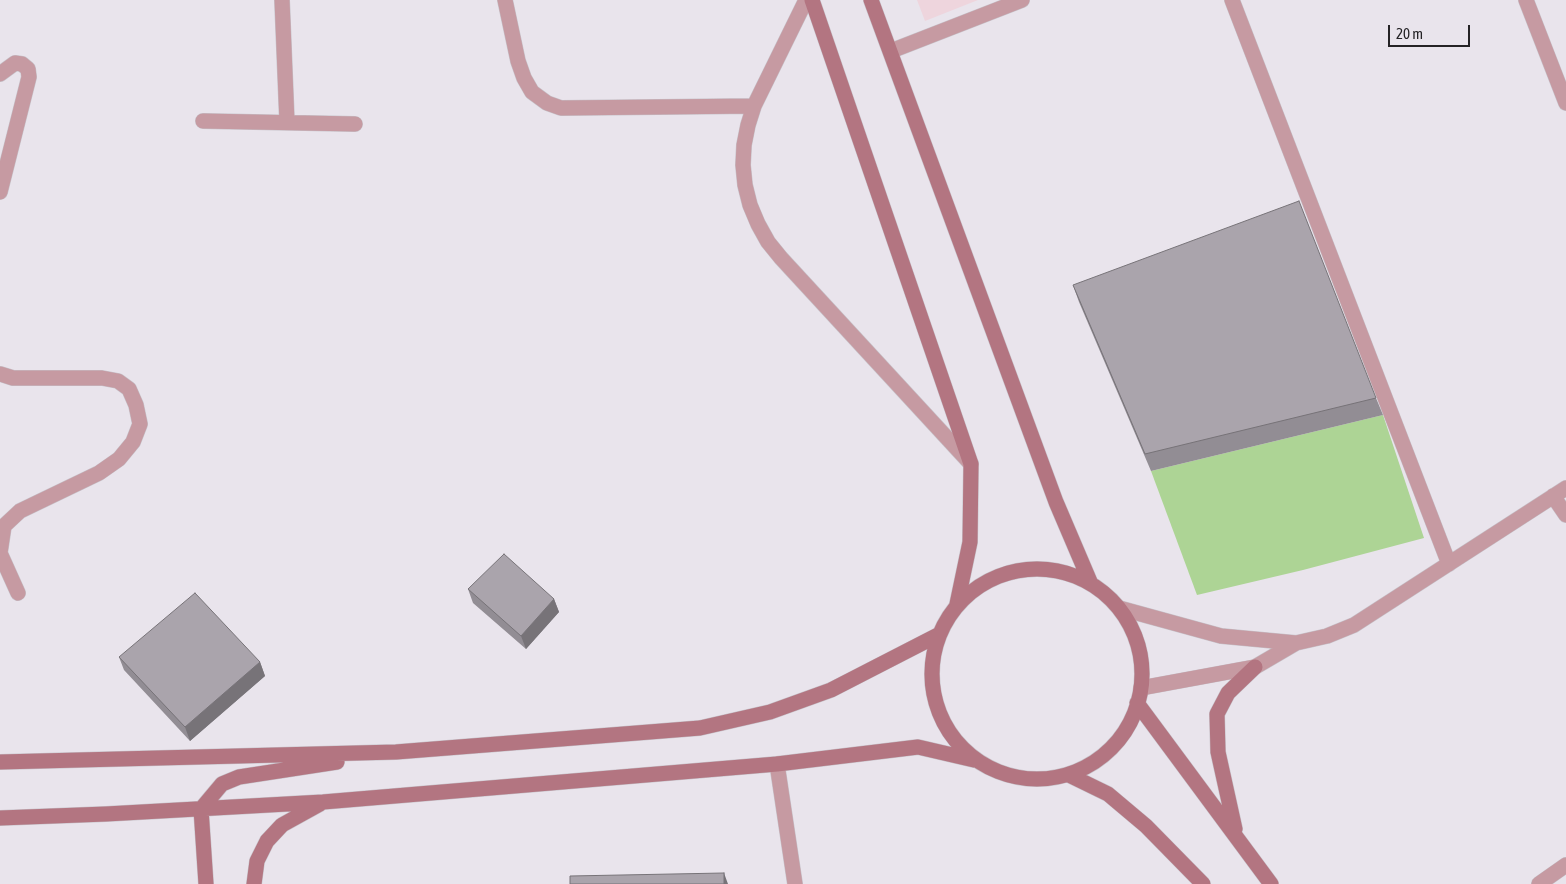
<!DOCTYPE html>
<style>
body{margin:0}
#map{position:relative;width:1566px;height:884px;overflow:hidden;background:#e9e4ec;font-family:"Asap Condensed",sans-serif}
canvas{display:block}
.scale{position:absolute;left:1388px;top:25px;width:82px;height:22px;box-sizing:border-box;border:2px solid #242225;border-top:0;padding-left:6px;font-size:15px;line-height:18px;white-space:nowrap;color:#242225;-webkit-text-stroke:4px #e9e4ec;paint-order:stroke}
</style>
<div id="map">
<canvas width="1566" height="884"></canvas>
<div class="scale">20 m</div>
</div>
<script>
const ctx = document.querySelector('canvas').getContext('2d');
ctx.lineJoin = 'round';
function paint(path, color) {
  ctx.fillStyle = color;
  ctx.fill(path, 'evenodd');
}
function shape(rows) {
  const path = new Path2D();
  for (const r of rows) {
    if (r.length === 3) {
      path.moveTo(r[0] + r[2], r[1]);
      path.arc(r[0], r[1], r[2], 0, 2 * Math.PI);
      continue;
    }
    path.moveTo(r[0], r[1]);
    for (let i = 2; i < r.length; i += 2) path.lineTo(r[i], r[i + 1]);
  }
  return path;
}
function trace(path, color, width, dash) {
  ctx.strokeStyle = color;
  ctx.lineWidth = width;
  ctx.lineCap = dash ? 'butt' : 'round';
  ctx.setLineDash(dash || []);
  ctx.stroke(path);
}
paint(shape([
 [917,0,978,0,925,21]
]), '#eed5dd');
paint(shape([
 [1383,415,1424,538,1303,570,1197,595,1151,471]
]), '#add495');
const street = shape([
 [282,0,287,122],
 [505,0,518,61,524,78,532,92,547,103,561,108,754,106],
 [806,0,754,106,748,125,744,145,743,165,745,185,750,205,758,224,768,242,781,258,971,464],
 [1232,0,1449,564],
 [1526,0,1566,103],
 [891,51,1022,0],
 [0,74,15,63,22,64,28,69,29,77,0,192],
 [203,121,355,124],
 [0,374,13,378,102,378,118,381,129,389,136,405,140,424,133,442,119,459,99,473,20,511,4,526,0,553,18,593],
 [1553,496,1566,515],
 [1119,608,1221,636,1296,643,1327,636,1354,625,1566,488],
 [1141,688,1255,667,1296,643],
 [777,764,795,884],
 [1539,884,1566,865]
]);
const secondary = shape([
 [812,0,971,464,970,542,957,604],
 [871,0,1056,502,1091,584],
 [1037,674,105],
 [1137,703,1271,884],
 [0,762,396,752,700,728,770,712,831,690,938,635],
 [1069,775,1108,794,1146,826,1203,884],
 [0,818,106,814,323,802,777,764,918,747,974,760],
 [1235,829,1218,752,1217,714,1228,693,1255,667],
 [206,884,201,809,222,784,239,777,337,762],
 [254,884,257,861,267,841,282,825,320,804]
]);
trace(street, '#c6c1c8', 16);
trace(secondary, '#c6c1c8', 16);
trace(street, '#c69aa2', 15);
trace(secondary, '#b37581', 15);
paint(shape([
 [1073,285,1376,398,1383,415,1151,471,1079,302],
 [468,589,554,599,559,612,526,649,473,603],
 [119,657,260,662,265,676,190,741,124,670]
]), '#928d94');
paint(shape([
 [554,599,559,612,526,649,521,636],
 [260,662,265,676,190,741,185,727],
 [724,873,728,884,724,884]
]), '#777378');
const building = shape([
 [1299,201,1376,398,1145,454,1073,285,1299,201],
 [504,554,554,599,521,636,468,589,504,554],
 [195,593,260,662,185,727,119,657,195,593],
 [724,873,724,884,570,884,570,876,724,873]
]);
paint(building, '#aaa4ac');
trace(building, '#777378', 1);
</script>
